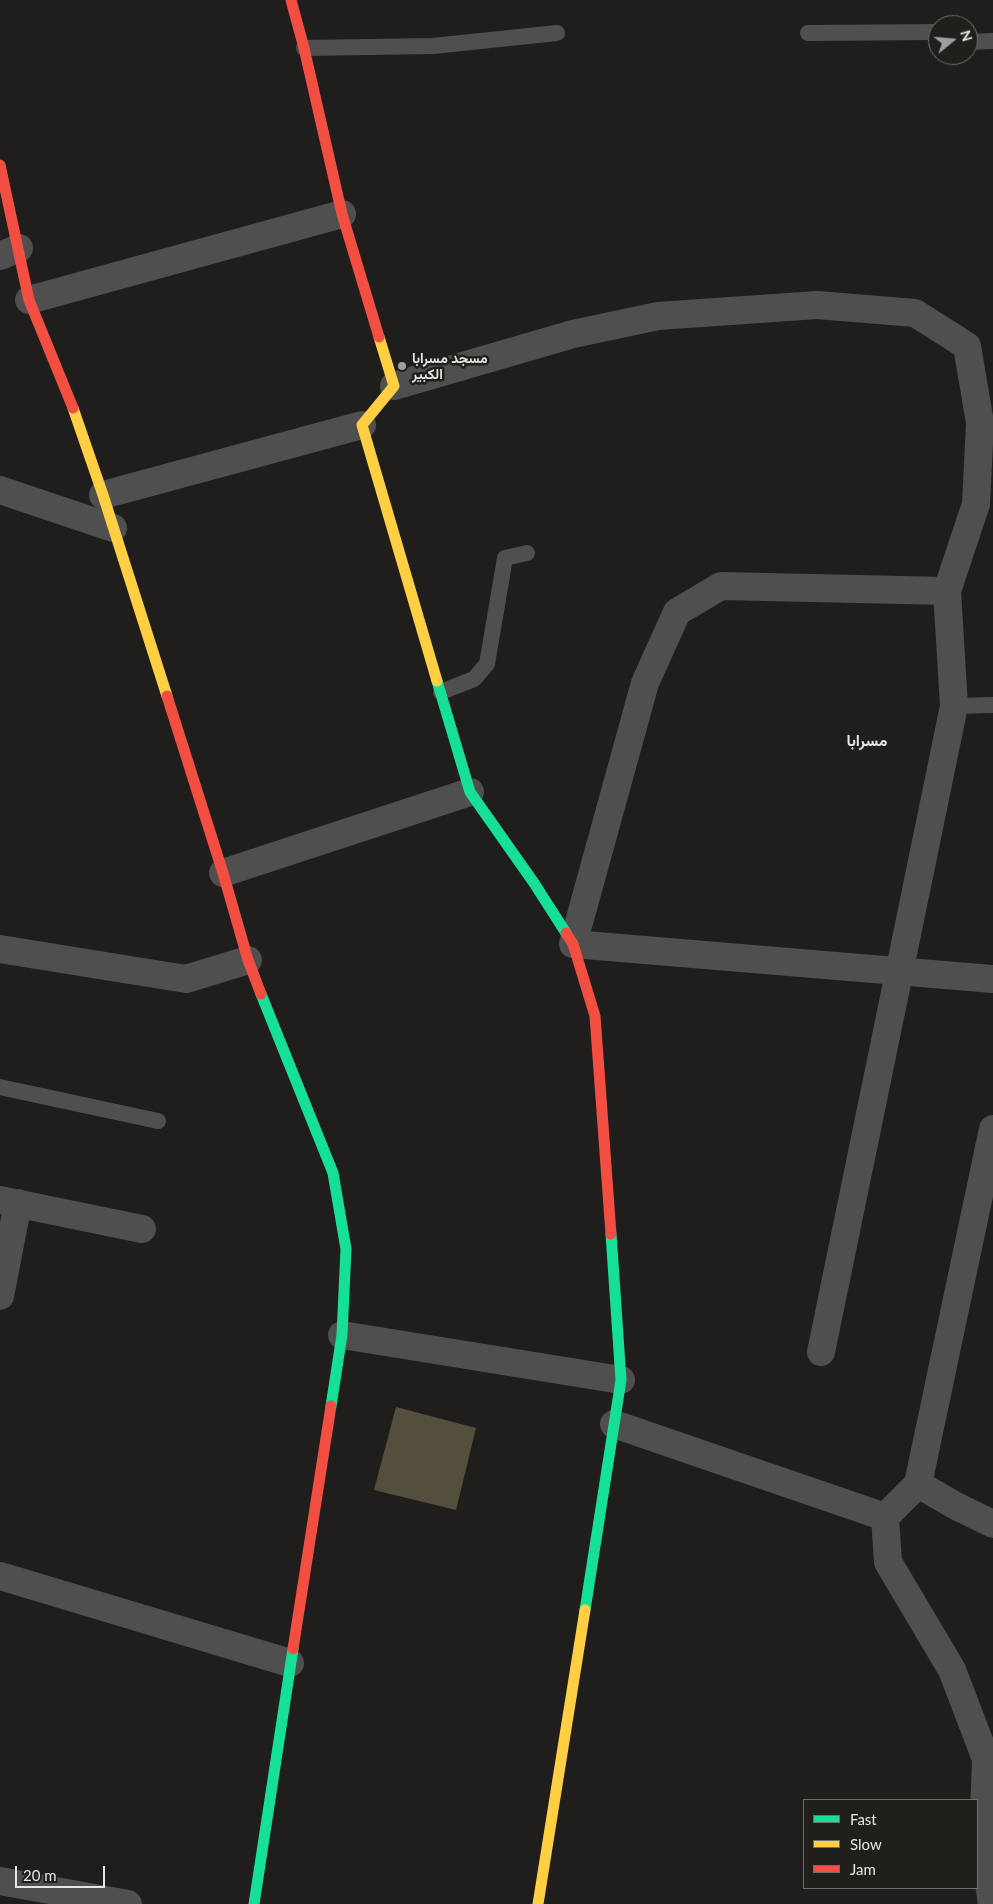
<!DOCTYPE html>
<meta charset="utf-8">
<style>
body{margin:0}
#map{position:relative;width:993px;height:1904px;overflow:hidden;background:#1f1e1d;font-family:Lato,sans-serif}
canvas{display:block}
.legend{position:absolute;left:803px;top:1799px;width:175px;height:90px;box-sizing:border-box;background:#201f1c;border:1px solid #6f6e6c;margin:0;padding:6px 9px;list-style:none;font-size:15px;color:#e6e5e3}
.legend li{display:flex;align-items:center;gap:10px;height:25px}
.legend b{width:25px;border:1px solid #6f6e6c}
.north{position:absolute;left:928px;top:15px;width:50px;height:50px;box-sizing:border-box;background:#201f1c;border:1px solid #6f6e6c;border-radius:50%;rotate:73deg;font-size:14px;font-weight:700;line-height:20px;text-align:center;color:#e6e5e3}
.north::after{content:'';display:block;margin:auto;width:18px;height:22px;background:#a09f9e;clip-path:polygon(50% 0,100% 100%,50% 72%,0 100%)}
.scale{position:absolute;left:15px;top:1866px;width:90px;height:22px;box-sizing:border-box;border:2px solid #e6e5e3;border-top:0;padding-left:6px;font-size:15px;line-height:18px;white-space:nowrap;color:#e6e5e3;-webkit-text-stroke:4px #201f1c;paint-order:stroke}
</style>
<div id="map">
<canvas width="993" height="1904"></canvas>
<ul class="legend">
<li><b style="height:6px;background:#16e098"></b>Fast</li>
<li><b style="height:6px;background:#ffcf43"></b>Slow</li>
<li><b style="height:6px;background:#f24e42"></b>Jam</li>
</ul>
<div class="north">N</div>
<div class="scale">20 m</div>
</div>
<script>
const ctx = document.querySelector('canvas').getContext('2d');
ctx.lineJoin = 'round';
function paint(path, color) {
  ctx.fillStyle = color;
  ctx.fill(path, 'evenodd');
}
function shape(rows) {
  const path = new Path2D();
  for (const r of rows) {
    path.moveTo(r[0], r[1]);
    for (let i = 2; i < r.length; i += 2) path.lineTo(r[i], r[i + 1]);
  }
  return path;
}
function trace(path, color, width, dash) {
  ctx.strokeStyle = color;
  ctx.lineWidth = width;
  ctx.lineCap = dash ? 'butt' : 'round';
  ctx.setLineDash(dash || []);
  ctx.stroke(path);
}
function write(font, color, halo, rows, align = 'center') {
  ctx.font = font + ' Lato,Vazirmatn,sans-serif';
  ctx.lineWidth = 5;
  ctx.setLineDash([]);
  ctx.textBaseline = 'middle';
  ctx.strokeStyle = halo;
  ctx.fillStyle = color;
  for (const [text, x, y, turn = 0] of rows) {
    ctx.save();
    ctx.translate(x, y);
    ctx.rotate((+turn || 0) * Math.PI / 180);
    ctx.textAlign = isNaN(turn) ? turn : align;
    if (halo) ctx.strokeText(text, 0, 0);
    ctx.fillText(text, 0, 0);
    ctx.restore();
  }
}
paint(shape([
 [396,1407,476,1428,456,1510,374,1490]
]), '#544f3c');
trace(shape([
 [808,33,938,32],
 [968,42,993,41],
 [304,48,433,46,557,33],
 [441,692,474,679,487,664,505,558,527,553],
 [954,706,993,705],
 [0,1087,158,1121]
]), '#4f4f4f', 16);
trace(shape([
 [0,256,19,248],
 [29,300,342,214],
 [394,386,573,334,658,316,817,305,915,313,967,346,980,423,976,504,947,591,954,706,821,1352],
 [0,490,113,528],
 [103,495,362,425],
 [947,591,721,586,677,612,645,683,573,944,993,979],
 [223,873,470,792],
 [0,949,186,979,248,960],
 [0,1200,142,1229],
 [0,1296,18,1203],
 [342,1335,621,1380],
 [614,1424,885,1517],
 [918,1484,956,1506,993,1524],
 [0,1576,290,1663],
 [0,1881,128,1904],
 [992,1904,983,1843,986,1759,952,1670,888,1562,885,1517,918,1484,993,1129]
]), '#4f4f4f', 28);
trace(shape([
 [437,681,470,792,534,883,566,933],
 [261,994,333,1173,346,1249,342,1335,331,1406],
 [585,1610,621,1380,611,1234],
 [254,1904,293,1649]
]), '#16e098', 11);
trace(shape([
 [379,337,394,386,362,425,437,681],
 [73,408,103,495,167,696],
 [538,1904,585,1610]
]), '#ffcf43', 11);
trace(shape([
 [291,0,304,48,342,214,379,337],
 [0,165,29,300,73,408],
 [167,696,223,873,248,960,261,994],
 [566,933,573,944,595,1016,611,1234],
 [293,1649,331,1406]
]), '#f24e42', 11);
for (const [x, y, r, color] of [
 [402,366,5,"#a09f9e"]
]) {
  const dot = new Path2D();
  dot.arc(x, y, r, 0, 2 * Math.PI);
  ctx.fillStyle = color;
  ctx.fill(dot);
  trace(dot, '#201f1c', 2);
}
write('bold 14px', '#e6e5e3', '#201f1c', [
 ["مسجد مسرابا",412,358],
 ["الكبير",412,374]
], 'left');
write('bold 16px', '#e6e5e3', '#201f1c', [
 ["مسرابا",867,741]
]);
</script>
